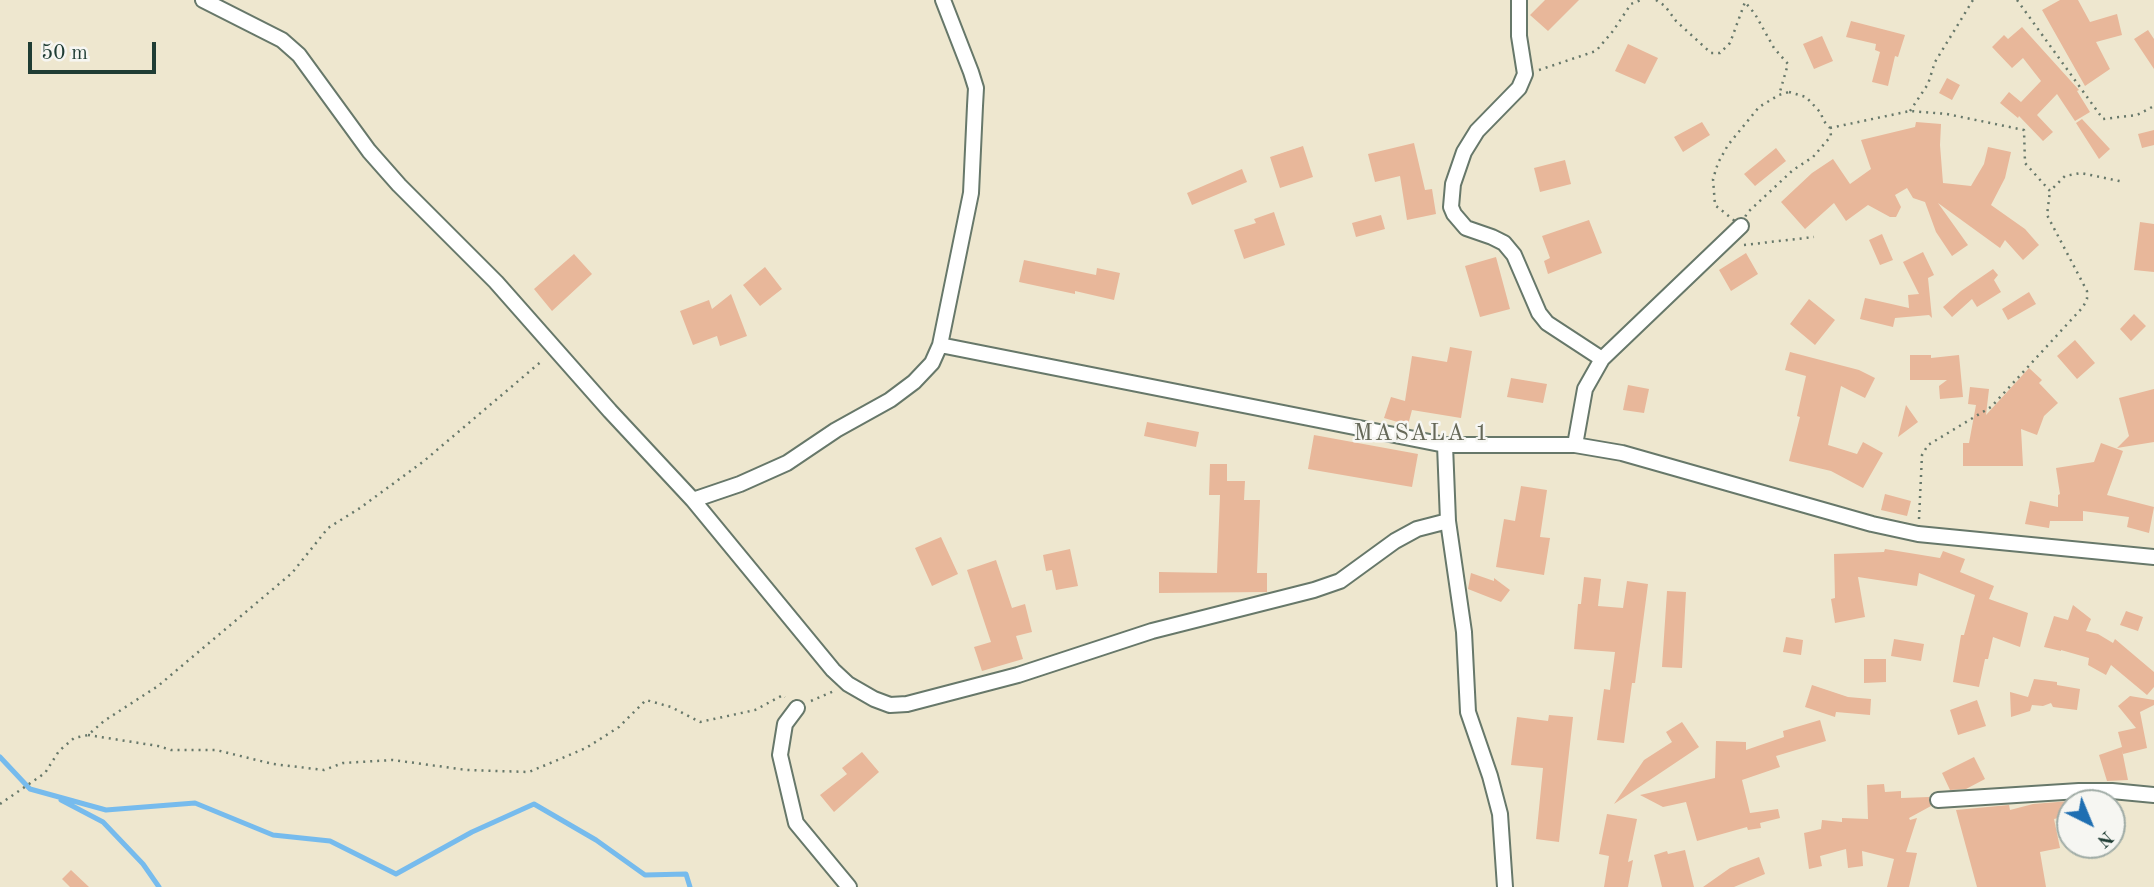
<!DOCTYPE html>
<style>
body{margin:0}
#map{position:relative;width:2154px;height:887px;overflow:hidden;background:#eee7cf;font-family:"Old Standard TT",serif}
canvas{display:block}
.north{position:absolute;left:2056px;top:789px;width:70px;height:70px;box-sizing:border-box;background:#f6f6f2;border:2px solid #a0aca6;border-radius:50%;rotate:137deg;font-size:19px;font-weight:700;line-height:28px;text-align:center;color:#1f3d34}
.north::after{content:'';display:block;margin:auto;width:24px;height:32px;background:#1f6fb2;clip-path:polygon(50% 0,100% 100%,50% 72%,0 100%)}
.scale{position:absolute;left:28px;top:42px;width:128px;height:32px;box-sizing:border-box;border:4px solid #1f3d34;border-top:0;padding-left:9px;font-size:21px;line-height:24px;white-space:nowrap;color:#1f3d34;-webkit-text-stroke:5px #f6f6f2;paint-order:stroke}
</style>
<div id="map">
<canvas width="2154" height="887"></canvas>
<div class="north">N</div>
<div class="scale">50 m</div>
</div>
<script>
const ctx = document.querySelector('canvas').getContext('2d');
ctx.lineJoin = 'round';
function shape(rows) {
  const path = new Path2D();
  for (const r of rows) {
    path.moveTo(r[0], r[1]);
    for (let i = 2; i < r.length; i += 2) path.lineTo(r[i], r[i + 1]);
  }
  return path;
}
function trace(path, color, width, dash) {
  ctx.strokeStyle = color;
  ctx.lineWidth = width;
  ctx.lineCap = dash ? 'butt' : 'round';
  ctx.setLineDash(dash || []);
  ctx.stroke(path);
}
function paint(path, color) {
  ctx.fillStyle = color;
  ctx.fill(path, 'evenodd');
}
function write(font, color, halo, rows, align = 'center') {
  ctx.font = font + ' "Old Standard TT",serif';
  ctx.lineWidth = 5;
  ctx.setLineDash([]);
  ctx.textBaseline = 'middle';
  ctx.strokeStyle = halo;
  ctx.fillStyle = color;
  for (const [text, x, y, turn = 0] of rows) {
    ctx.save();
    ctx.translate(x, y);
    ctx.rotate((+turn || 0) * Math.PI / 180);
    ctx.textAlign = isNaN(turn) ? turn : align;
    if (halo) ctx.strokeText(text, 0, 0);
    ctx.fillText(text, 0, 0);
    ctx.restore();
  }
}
trace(shape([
 [0,757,30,789,106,810,195,803,273,835,330,841,396,874,472,832,534,804,596,840,645,875,686,874,690,887],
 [61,800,103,822,143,864,159,887]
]), '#76bbed', 5);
paint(shape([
 [1545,0,1579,0,1548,31,1530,15],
 [2060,0,2078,0,2090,22,2117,14,2122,35,2096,42,2110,69,2085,86,2042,10],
 [1851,21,1905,35,1898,57,1895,56,1888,86,1872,82,1880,52,1875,50,1876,44,1846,37],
 [2022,27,2079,90,2077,91,2090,112,2075,121,2057,94,2037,115,2053,132,2043,141,2019,116,2018,118,2000,103,2009,92,2021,102,2041,81,2023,58,2012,68,1992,47,2004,35,2008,39],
 [2148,30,2154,39,2154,69,2134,39],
 [1822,36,1833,61,1814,69,1803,44],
 [1628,44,1658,58,1645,84,1615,71],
 [1947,78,1960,85,1952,100,1939,93],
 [2082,119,2110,149,2099,159,2076,123],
 [1702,122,1710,135,1683,152,1674,137],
 [1916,122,1941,124,1940,145,1943,183,1971,186,1984,164,1988,147,2011,152,2005,178,1991,205,2025,229,2039,245,2023,260,2005,240,2000,248,1938,203,1968,245,1952,256,1936,232,1925,202,1913,198,1907,188,1895,195,1901,207,1896,217,1890,217,1868,205,1846,221,1834,203,1805,229,1781,202,1812,173,1833,159,1850,184,1871,169,1861,140,1915,127],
 [2154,130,2154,145,2142,148,2138,134],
 [1414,143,1425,190,1432,189,1436,214,1407,220,1400,176,1375,182,1368,154],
 [1303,146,1313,177,1280,188,1270,157],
 [1776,148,1786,161,1755,186,1744,174],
 [1565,160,1571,184,1540,192,1534,168],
 [1242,169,1247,182,1192,205,1187,193],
 [1274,212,1285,245,1244,259,1234,230,1256,223,1254,219],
 [1381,215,1385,229,1356,237,1352,223],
 [1589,220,1602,253,1548,274,1544,261,1550,258,1542,236],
 [2140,222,2154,224,2154,272,2134,270],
 [1882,234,1893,260,1880,265,1869,240],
 [1923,252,1934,275,1928,278,1932,318,1929,315,1895,318,1893,327,1860,319,1865,298,1909,308,1908,295,1919,294,1903,262],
 [1746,253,1758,274,1731,291,1719,270],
 [574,254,592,274,552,311,534,289],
 [1496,257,1510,309,1480,317,1465,266],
 [1024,260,1096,275,1097,268,1120,273,1114,300,1075,291,1075,294,1019,282],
 [765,267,782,289,760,306,743,285],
 [1993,269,1998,275,1994,280,2001,292,1977,307,1972,299,1952,317,1943,307,1961,291],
 [2029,292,2036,304,2008,320,2002,309],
 [731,294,747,336,720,346,717,336,693,345,680,311,709,300,712,309],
 [1809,299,1835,320,1815,345,1790,324],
 [2134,314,2146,326,2131,341,2120,329],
 [2075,340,2095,363,2077,379,2057,356],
 [1450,347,1472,351,1461,418,1412,410,1408,425,1384,418,1391,397,1405,401,1412,356,1447,362],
 [1790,352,1859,370,1875,378,1865,398,1841,386,1828,445,1857,454,1863,442,1883,453,1863,488,1831,471,1789,461,1800,417,1797,416,1806,376,1785,370],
 [1910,355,1931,355,1931,358,1959,355,1963,397,1940,399,1939,386,1947,380,1910,380],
 [2029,368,2042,380,2039,383,2058,403,2044,416,2037,435,2021,429,2023,466,1963,466,1963,443,1969,443,1976,405,1968,404,1970,387,1989,389,1986,415],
 [1511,378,1547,384,1543,403,1507,397],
 [1628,385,1649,389,1644,413,1623,410],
 [2154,389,2154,442,2117,448,2129,436,2119,398],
 [1906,405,1918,422,1898,437],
 [1147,422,1199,432,1196,447,1144,436],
 [1314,435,1418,454,1412,487,1308,469],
 [2101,443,2123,451,2107,495,2154,507,2149,533,2127,527,2129,517,2083,511,2083,521,2050,521,2049,528,2025,524,2030,501,2058,507,2058,495,2060,494,2056,468,2094,462],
 [1210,464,1227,464,1227,481,1245,481,1244,500,1260,500,1257,573,1267,573,1267,592,1159,593,1159,572,1217,573,1220,495,1209,495],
 [1521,486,1547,490,1540,537,1550,538,1544,575,1496,567,1504,519,1515,521],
 [1885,494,1911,501,1907,516,1881,510],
 [941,537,958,574,932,586,915,548],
 [1070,549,1078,586,1056,590,1052,570,1046,571,1043,555],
 [1885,549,1940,558,1943,551,1965,559,1960,572,1994,586,1989,599,2028,613,2020,647,1993,637,1988,659,1985,659,1979,687,1953,682,1961,635,1964,635,1975,595,1919,573,1917,586,1858,577,1865,617,1835,623,1831,599,1835,598,1834,554,1884,552],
 [996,560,1012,608,1025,604,1032,632,1016,636,1023,659,982,671,974,647,991,642,967,570],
 [1471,573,1494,581,1494,578,1510,590,1501,602,1468,589],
 [1584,577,1601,579,1598,606,1623,608,1627,581,1648,584,1635,683,1632,683,1624,743,1597,740,1604,689,1610,690,1615,652,1574,649,1578,604,1581,604],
 [1667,591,1686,592,1682,668,1662,667],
 [2073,605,2091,619,2086,631,2098,634,2113,643,2115,639,2154,672,2154,687,2147,695,2111,665,2106,675,2088,665,2089,658,2061,650,2061,651,2044,647,2054,616,2068,620],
 [2126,611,2143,617,2138,631,2120,625],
 [1786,637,1803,640,1801,655,1783,652],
 [1894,639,1924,644,1921,661,1891,656],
 [1864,659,1886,659,1886,682,1864,683],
 [2034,679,2057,682,2057,685,2080,689,2077,710,2053,707,2051,703,2043,706,2032,705,2030,711,2011,717,2010,692,2028,697],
 [1812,685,1848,697,1871,699,1870,715,1836,712,1835,717,1805,707],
 [2130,696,2154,700,2154,705,2140,712,2147,748,2123,754,2122,750,2128,780,2107,781,2099,755,2122,747,2118,732,2136,728,2118,706],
 [1977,700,1986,726,1958,735,1950,710],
 [1549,715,1573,717,1559,842,1536,839,1543,768,1511,765,1517,717,1548,721],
 [1820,720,1826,741,1776,756,1780,767,1742,780,1750,813,1778,809,1780,818,1760,823,1761,828,1748,830,1747,827,1697,841,1686,802,1663,807,1640,795,1715,778,1716,741,1746,742,1746,750,1784,737,1783,731],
 [1682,722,1699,747,1614,804,1644,760,1672,742,1666,732],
 [862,752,879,772,834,812,820,795,847,774,842,768],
 [1974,757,1985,779,1966,789,1950,790,1942,773],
 [1884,784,1885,792,1901,791,1901,798,1929,797,1931,806,1909,818,1910,820,1917,818,1906,852,1917,853,1909,887,1887,887,1894,859,1862,851,1863,866,1848,868,1846,849,1820,856,1822,866,1809,869,1804,833,1821,829,1822,820,1842,822,1842,818,1868,819,1867,785],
 [2070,801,2070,815,2054,819,2060,848,2040,852,2046,887,1977,887,1956,810,2009,805,2010,810,2033,804],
 [1607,814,1637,819,1628,862,1633,860,1628,887,1604,887,1609,856,1599,854],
 [1685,850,1694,887,1662,887,1654,855,1667,851,1668,854],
 [1759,857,1765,874,1734,887,1703,887,1730,868],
 [71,870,89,887,70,887,62,879]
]), '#e8b79a');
const street = shape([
 [203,0,282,40,299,55,369,151,399,185,496,282,610,411,693,500,833,670,848,684,874,699,890,705,907,704,1018,675,1152,631,1314,590,1340,581,1395,541,1417,529,1448,521],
 [1519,0,1519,36,1525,74,1519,88,1477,131,1464,152,1453,184,1451,207,1454,214,1466,228,1492,237,1504,243,1514,255,1539,313,1547,323,1602,359],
 [940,345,1445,445,1575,445,1622,453,1872,524,1918,534,2154,557],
 [1445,445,1448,521,1464,632,1468,712,1490,776,1500,814,1505,887],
 [1575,445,1585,389,1602,359,1741,226],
 [693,500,740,484,787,463,836,430,890,400,914,382,932,363,940,345,971,193,975,106,976,88,971,72,943,0],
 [797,708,785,724,780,755,796,823,849,887],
 [1938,800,2079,791,2112,791,2154,795]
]);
trace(street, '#67786a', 18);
trace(shape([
 [1656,0,1665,6,1676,21,1711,53,1720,53,1730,43,1745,2,1755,14,1774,48,1788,64,1779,95],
 [2017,0,2103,119,2137,115,2154,106],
 [1539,70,1596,51,1613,31,1631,4,1641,0],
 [1789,92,1806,97,1821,113,1823,120,1830,128,1831,136,1813,157,1793,170,1747,213,1741,226,1715,205,1713,179,1718,163,1728,145,1759,107,1779,95,1789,92],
 [1910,111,1928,84,1935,62,1973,0],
 [1830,128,1910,111,1947,114,2024,130,2025,163,2050,191,2065,176,2081,173,2124,182],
 [1744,245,1814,237],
 [1919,519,1922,455,1928,445,1991,407,2083,307,2087,299,2087,291,2047,215,2050,191],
 [811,701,834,691],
 [88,735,158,746,171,750,216,750,273,764,324,770,343,763,393,760,467,770,529,772,586,748,619,727,646,700,671,707,700,722,755,710,783,695,785,697],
 [0,804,45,773,59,751,74,738,88,735,104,721,158,686,292,573,328,528,360,508,424,461,543,360]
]), '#67786a', 2.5, [2, 5]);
trace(street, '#fff', 14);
ctx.letterSpacing = '2px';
write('23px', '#656858', '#f6f6f2', [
 ["MASALA 1",1422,434]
]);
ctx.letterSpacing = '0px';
</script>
